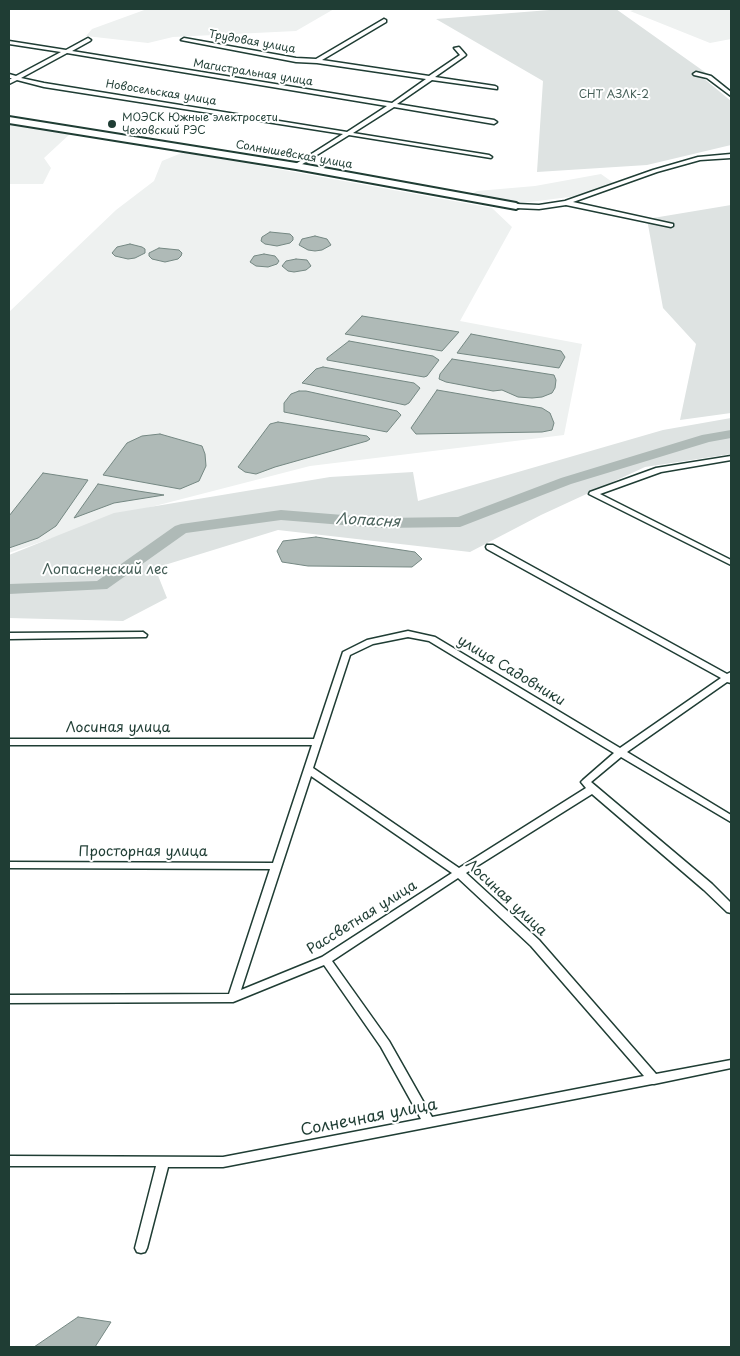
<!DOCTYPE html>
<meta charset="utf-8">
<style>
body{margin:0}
#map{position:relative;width:740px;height:1356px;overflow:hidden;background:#fff;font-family:"Playpen Sans",sans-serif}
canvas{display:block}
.frame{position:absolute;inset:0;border:10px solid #1f3d34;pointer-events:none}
</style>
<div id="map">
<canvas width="740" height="1356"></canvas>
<div class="frame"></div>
</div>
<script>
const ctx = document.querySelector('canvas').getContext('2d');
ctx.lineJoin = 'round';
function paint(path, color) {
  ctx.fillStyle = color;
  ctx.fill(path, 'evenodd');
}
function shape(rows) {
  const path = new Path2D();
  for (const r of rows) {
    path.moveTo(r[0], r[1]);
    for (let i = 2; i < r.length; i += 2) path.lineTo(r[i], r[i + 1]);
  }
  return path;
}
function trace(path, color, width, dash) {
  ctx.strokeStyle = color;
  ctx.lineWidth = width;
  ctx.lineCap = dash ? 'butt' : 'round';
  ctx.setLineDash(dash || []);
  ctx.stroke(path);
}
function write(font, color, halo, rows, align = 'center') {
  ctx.font = font + ' "Playpen Sans",sans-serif';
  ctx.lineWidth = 4;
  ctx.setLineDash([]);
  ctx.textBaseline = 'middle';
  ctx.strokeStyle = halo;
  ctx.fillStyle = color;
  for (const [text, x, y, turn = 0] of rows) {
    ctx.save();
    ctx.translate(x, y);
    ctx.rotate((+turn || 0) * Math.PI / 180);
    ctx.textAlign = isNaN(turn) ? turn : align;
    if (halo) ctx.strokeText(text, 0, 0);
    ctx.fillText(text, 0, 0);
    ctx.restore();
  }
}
paint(shape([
 [147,9,334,9,296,31,173,37,148,43,86,36,92,29],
 [637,9,730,9,731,39,710,43,630,11],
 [9,124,71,133,44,158,51,168,43,184,9,184],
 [184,152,492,208,512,227,460,321,582,344,564,435,310,466,116,516,9,553,9,312,116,210,154,181,162,161],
 [601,174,615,184,577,196,514,204,469,196,477,191,535,186]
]), '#eef1f0');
paint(shape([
 [562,9,616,9,709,75,702,77,731,101,731,145,647,165,537,172,543,81,436,19],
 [731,205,731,413,680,420,696,344,663,308,647,219],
 [731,418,731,454,645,467,541,515,470,552,278,530,155,568,167,598,123,621,9,618,9,555,114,513,330,477,413,472,418,501,663,430]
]), '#dee3e2');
const water = shape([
 [270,232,290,234,293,237,293,240,290,243,277,246,265,244,261,241,262,237,270,232],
 [315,236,327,239,331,245,322,250,315,251,308,250,299,245,302,239,315,236],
 [130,244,142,247,145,249,145,253,135,258,128,259,115,256,112,253,117,247,130,244],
 [159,248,179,250,182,253,181,256,178,259,165,262,152,259,149,256,149,253,159,248],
 [264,254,275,256,279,261,277,264,268,267,256,266,250,262,254,256,264,254],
 [296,259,307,260,311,266,306,270,294,272,288,271,282,266,286,261,296,259],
 [362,316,459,332,442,351,345,334,362,316],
 [471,334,561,351,565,357,559,368,457,353,471,334],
 [349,341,433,356,439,360,427,376,424,377,327,360,327,358,349,341],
 [452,359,554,375,556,380,555,388,552,393,542,397,532,398,518,397,502,390,493,391,446,382,439,379,440,374,452,359],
 [323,367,414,383,420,388,409,403,405,405,302,383,316,369,323,367],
 [437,390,542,408,550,413,554,423,552,430,542,432,416,434,411,428,437,390],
 [299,391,306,391,397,411,401,415,387,432,284,412,284,403,291,394,299,391],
 [278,422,367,436,370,439,367,441,275,467,256,474,245,472,238,467,270,424,278,422],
 [160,434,202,446,205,454,206,466,199,481,180,489,103,475,127,443,142,436,160,434],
 [43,473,88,480,56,526,38,538,9,548,9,516,43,473],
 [98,484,138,491,164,495,114,503,74,518,98,484],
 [316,537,415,552,422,559,412,567,308,566,282,562,277,551,283,541,316,537],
 [78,1317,111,1322,95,1347,34,1347,78,1317]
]);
paint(water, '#afbab7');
trace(water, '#758883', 1);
paint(shape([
 [731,430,731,438,709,442,571,484,460,527,380,528,281,520,186,533,107,589,9,594,9,584,97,581,175,526,181,524,281,510,380,518,458,517,561,478,702,435,731,430]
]), '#afbab7');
const street = shape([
 [384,19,386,20,386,22,322,60,429,76,460,55,454,48,459,47,466,55,465,56,435,77,495,86,497,87,497,89,432,80,397,104,494,120,497,122,494,124,394,107,353,133,489,155,492,157,491,158,349,135,296,168,294,167,294,165,343,134,44,87,17,80,9,84,9,80,12,78,9,78,9,74,16,76,61,52,9,44,9,41,66,50,88,38,91,40,90,41,72,51,392,103,426,79,317,63,296,62,181,40,184,38,296,58,316,59,384,19],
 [67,53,387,106,347,132,44,83,21,78,67,53],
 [696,72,711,76,731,92,731,96,707,78,694,75,693,74,696,72],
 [731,154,731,158,700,160,657,172,573,202,673,224,673,226,671,227,566,205,539,209,516,208,513,206,516,204,539,205,565,201,653,170,698,157,731,154],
 [731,456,731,460,661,472,600,494,731,560,731,565,589,494,590,492,656,468,731,456],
 [487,545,493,545,727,674,731,672,731,683,727,682,627,752,731,815,731,822,621,757,591,782,712,884,731,903,731,913,727,912,704,890,592,794,466,873,539,940,656,1074,731,1060,731,1068,654,1084,652,1084,223,1167,168,1167,147,1248,145,1252,141,1253,137,1252,135,1248,156,1166,9,1166,9,1156,223,1157,421,1119,381,1047,324,965,233,1002,9,1003,9,995,229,994,270,869,9,868,9,862,273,863,312,745,9,745,9,739,314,739,343,652,367,640,408,631,435,637,620,748,721,678,487,549,486,547,487,545],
 [408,637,429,641,614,753,583,780,581,782,586,788,459,868,313,768,350,655,373,644,408,637],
 [311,776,452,873,322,957,241,990,311,776],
 [458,878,531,946,644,1076,432,1117,389,1041,332,961,458,878],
 [143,632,147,635,146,637,9,639,9,633,143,632]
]);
const secondary = shape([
 [9,117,296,163,516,203,521,206,516,209,296,169,9,123,9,117]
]);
trace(street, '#1f3d34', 3);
trace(secondary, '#1f3d34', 4);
paint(street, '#fff');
paint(secondary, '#fff');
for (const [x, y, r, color] of [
 [112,124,5,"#1f3d34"]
]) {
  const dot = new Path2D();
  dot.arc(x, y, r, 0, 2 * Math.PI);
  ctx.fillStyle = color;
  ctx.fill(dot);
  trace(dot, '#fff', 2);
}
write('11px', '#1f3d34', '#fff', [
 ["Трудовая улица",252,42,10],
 ["Магистральная улица",253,73,9],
 ["Новосельская улица",161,93,9],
 ["Солнышевская улица",294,155,10]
]);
write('11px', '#455e57', '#fff', [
 ["СНТ АЗЛК-2",614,95]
]);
write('11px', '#1f3d34', '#fff', [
 ["МОЭСК Южные электросети",122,118],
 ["Чеховский РЭС",122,131]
], 'left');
write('14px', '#455e57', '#fff', [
 ["Лопасненский лес",105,570]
]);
write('14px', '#1f3d34', '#fff', [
 ["улица Садовники",511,671,31],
 ["Лосиная улица",118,728],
 ["Просторная улица",143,852],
 ["Лосиная улица",506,898,43],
 ["Рассветная улица",362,918,-32]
]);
write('italic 15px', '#4a625b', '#fff', [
 ["Лопасня",368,521,3]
]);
write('16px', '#1f3d34', '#fff', [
 ["Солнечная улица",369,1118,-11]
]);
</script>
